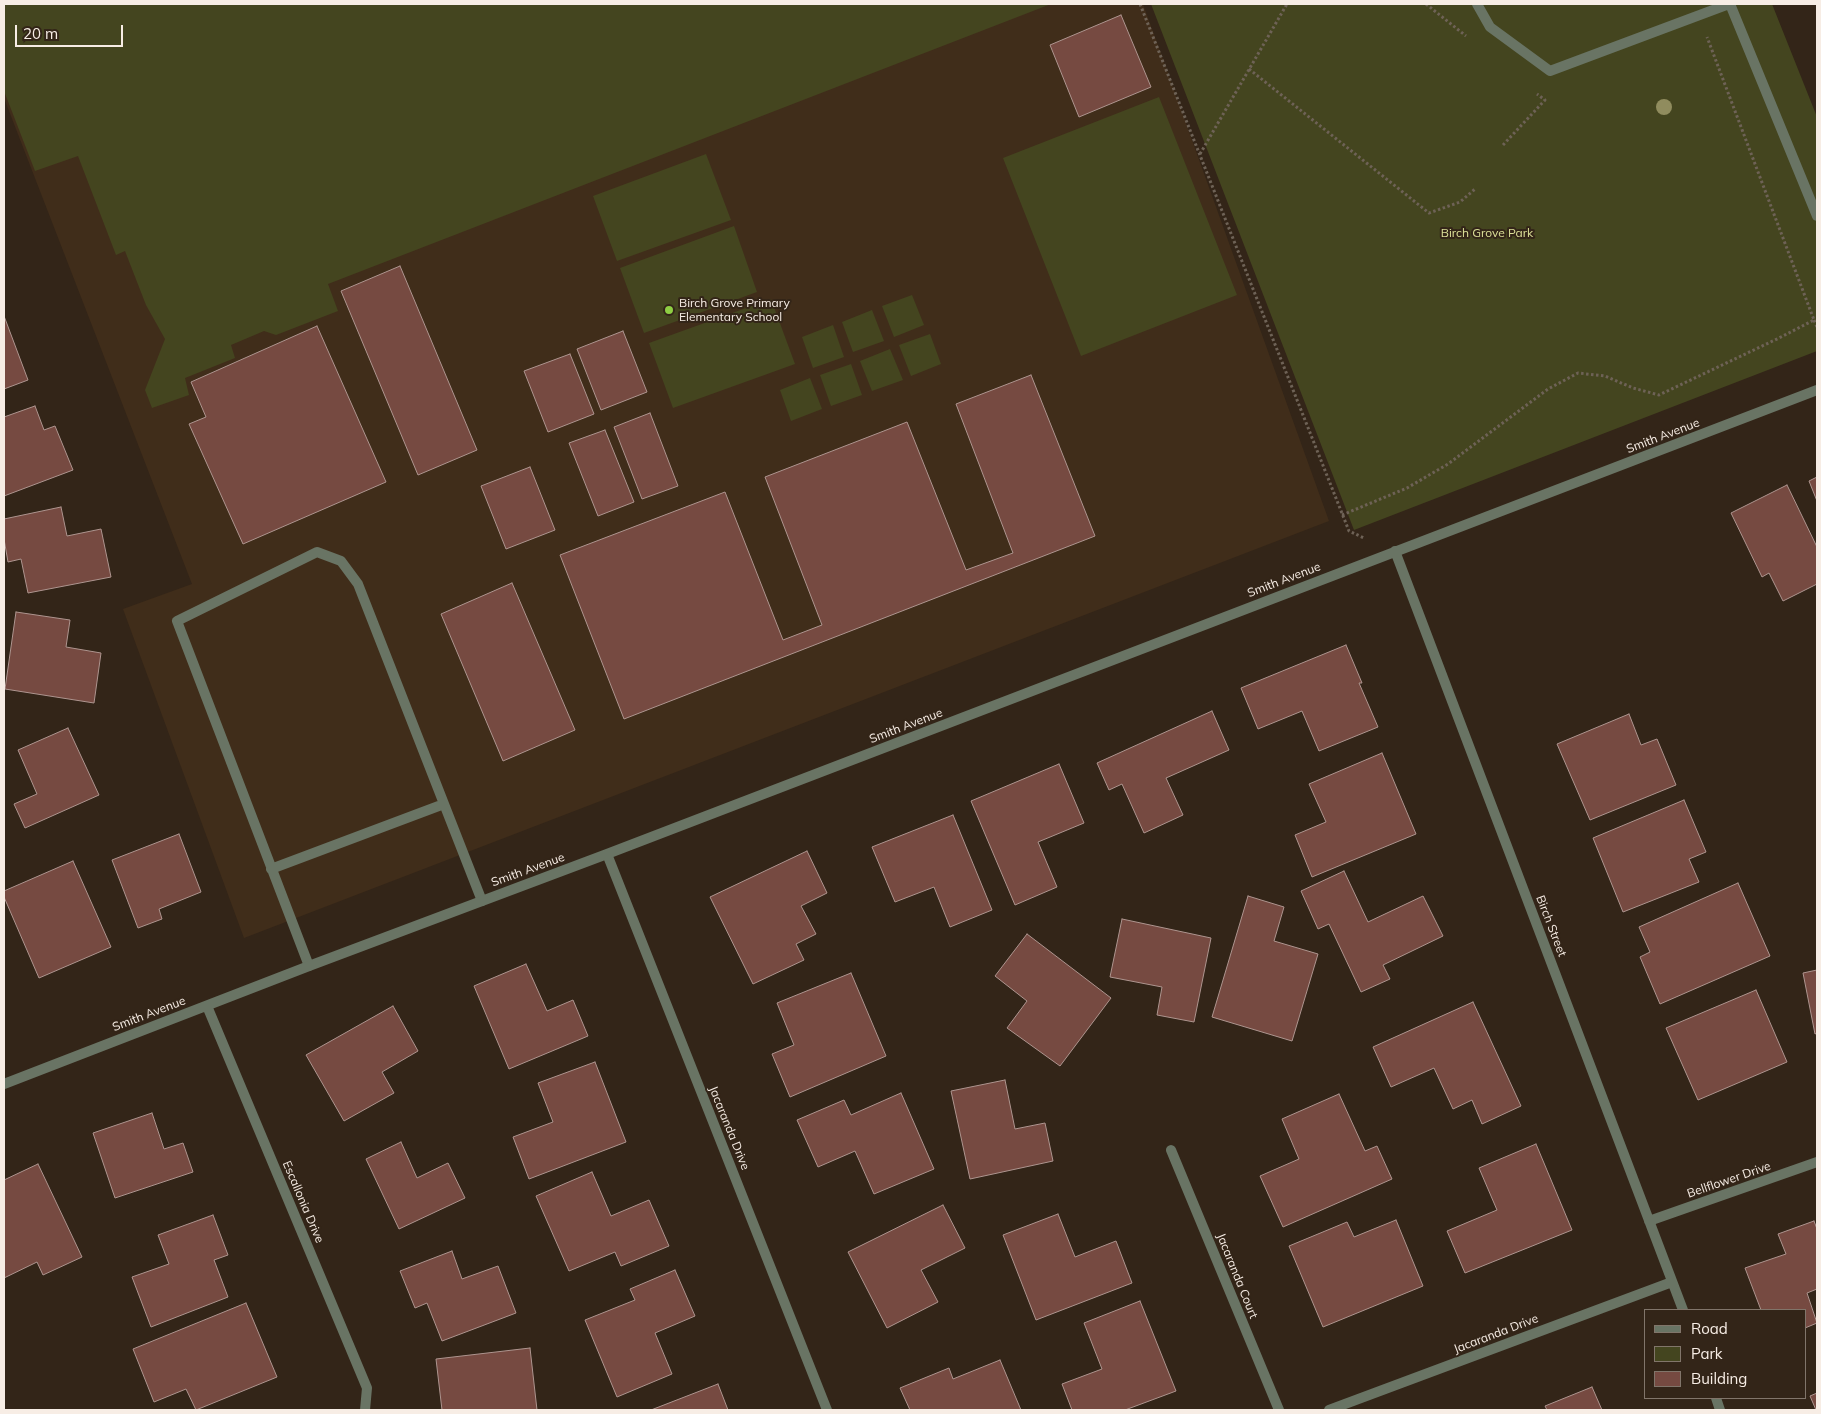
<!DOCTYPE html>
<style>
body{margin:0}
#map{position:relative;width:1821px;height:1414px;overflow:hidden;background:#332518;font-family:Mulish,sans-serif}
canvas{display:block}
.frame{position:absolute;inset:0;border:5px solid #f7ede5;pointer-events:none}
.legend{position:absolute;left:1644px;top:1309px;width:162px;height:90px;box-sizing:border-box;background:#332518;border:1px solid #81756a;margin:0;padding:6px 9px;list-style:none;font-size:15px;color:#f7ede5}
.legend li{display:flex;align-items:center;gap:10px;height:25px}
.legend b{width:25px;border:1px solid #81756a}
.scale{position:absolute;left:15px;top:25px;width:108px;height:22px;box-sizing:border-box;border:2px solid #f7ede5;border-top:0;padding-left:6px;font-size:15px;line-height:18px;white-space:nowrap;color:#f7ede5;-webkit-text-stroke:4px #332518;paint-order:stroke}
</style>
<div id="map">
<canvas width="1821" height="1414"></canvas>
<div class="frame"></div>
<ul class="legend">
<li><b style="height:6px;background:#697464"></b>Road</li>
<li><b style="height:14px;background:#44451f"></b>Park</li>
<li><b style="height:14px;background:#764a41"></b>Building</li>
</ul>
<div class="scale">20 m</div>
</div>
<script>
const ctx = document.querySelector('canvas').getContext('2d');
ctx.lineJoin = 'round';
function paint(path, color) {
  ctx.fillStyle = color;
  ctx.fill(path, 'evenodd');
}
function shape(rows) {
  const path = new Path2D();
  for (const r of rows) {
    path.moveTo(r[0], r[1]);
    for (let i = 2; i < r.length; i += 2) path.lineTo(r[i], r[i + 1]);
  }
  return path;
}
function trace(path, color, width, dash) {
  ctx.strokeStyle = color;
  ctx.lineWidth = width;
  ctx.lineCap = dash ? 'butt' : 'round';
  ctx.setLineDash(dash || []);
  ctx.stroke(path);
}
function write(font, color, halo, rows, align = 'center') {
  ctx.font = font + ' Mulish,sans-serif';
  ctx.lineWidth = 4;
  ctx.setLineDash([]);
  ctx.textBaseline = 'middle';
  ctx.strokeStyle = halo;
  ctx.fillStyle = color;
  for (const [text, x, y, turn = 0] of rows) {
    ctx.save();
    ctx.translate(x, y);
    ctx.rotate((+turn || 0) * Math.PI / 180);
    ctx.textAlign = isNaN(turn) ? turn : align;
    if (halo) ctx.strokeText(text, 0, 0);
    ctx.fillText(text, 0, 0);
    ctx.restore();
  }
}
paint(shape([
 [4,4,1143,4,1329,521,244,938,123,609,192,584,4,98]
]), '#402d1a');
paint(shape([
 [4,4,1051,4,328,284,338,311,276,335,264,331,231,345,235,358,185,378,189,395,152,408,145,390,165,339,146,305,125,251,116,255,78,156,35,171,4,91],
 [1151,4,1772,4,1817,117,1817,351,1354,530],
 [1159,97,1237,295,1081,356,1003,158],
 [706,154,731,220,617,261,593,196],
 [734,226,757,292,644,333,620,268],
 [912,295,924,325,894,337,882,306],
 [771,299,795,364,673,408,649,343],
 [872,310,884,341,853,352,842,322],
 [833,325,844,357,813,368,802,337],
 [930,334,941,364,911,376,899,345],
 [890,349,903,380,872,391,860,361],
 [851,364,862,395,831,406,820,375],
 [810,378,822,409,791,421,780,390]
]), '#44451f');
const building = shape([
 [1121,15,1151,87,1079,117,1050,45,1121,15],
 [400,266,477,450,418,475,341,291,400,266],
 [4,316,28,380,4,389,4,316],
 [317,326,386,482,243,544,189,424,206,417,191,382,317,326],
 [623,331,647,392,601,410,577,349,623,331],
 [570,354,594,414,548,432,524,371,570,354],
 [1031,375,1095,536,624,719,560,555,725,492,783,640,822,625,765,477,907,422,966,570,1013,553,956,404,1031,375],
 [35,406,44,430,55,426,73,470,4,496,4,417,35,406],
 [650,413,678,486,642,499,614,427,650,413],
 [605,430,634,502,598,516,569,443,605,430],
 [530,467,555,530,506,549,481,486,530,467],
 [1817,477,1817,501,1809,481,1817,477],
 [1787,485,1817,547,1817,584,1783,601,1769,573,1762,577,1731,513,1787,485],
 [61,507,67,536,101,529,111,577,28,593,21,559,8,562,4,539,4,519,61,507],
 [512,583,575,730,503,761,441,614,512,583],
 [16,612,70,620,66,647,101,653,94,703,5,689,16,612],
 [1346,645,1362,683,1359,683,1378,727,1319,751,1302,711,1258,729,1241,688,1346,645],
 [1212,711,1229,750,1166,778,1183,815,1144,833,1122,784,1109,790,1097,763,1212,711],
 [1629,714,1641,745,1657,739,1676,785,1590,820,1557,744,1629,714],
 [68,728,99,795,25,828,14,804,37,794,18,750,68,728],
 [1382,753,1416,834,1312,877,1295,835,1326,822,1309,784,1382,753],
 [1059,764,1084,823,1038,842,1057,887,1015,905,971,801,1059,764],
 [1684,800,1706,852,1689,859,1699,882,1623,912,1593,838,1684,800],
 [953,815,992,910,950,927,934,887,895,902,872,847,953,815],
 [179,834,201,892,159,909,162,919,138,928,112,860,179,834],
 [807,851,827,893,801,906,816,934,796,944,804,960,753,984,710,897,807,851],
 [73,861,111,947,39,978,4,897,4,891,73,861],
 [1344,871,1368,922,1423,896,1443,936,1383,965,1390,979,1361,992,1329,924,1318,929,1301,891,1344,871],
 [1738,883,1770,956,1660,1004,1640,957,1650,952,1639,927,1738,883],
 [1248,896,1284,907,1274,941,1318,954,1292,1041,1212,1017,1248,896],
 [1122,919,1211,938,1194,1022,1157,1015,1162,987,1110,977,1122,919],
 [1027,934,1111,998,1060,1066,1007,1028,1027,1001,995,976,1027,934],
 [526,964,547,1011,573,1000,588,1036,509,1069,474,986,526,964],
 [1817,970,1817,1033,1815,1034,1803,973,1817,970],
 [851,973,886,1056,790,1097,772,1054,794,1045,777,1003,851,973],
 [1756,990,1787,1062,1698,1100,1666,1028,1756,990],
 [1473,1002,1521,1106,1482,1124,1472,1100,1453,1109,1434,1068,1391,1087,1373,1047,1473,1002],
 [393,1006,418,1051,382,1072,394,1093,344,1121,306,1055,393,1006],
 [595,1062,626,1142,529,1179,513,1137,553,1122,538,1083,595,1062],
 [1005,1080,1015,1129,1045,1123,1053,1161,970,1179,951,1091,1005,1080],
 [901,1093,934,1169,874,1194,855,1151,818,1167,797,1120,844,1100,851,1115,901,1093],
 [1339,1094,1365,1151,1377,1146,1392,1179,1283,1227,1260,1176,1299,1159,1282,1119,1339,1094],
 [152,1113,164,1149,183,1143,193,1172,115,1198,93,1133,152,1113],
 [401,1142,417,1178,448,1163,465,1198,399,1229,366,1159,401,1142],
 [1536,1144,1572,1230,1465,1273,1447,1231,1497,1210,1479,1168,1536,1144],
 [38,1164,82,1257,43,1275,37,1262,4,1278,4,1180,38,1164],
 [592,1172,611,1216,649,1200,669,1246,621,1266,615,1252,569,1271,536,1196,592,1172],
 [943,1205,965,1248,921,1270,938,1302,887,1328,848,1252,943,1205],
 [1058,1214,1075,1257,1116,1241,1132,1283,1036,1320,1003,1235,1058,1214],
 [213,1215,228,1255,214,1260,228,1297,151,1327,132,1277,169,1264,158,1235,213,1215],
 [1396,1220,1423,1286,1323,1327,1289,1246,1347,1222,1354,1237,1396,1220],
 [1814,1221,1817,1229,1817,1289,1807,1293,1817,1323,1805,1328,1805,1310,1761,1310,1745,1268,1786,1254,1778,1234,1814,1221],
 [452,1251,462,1279,498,1266,516,1313,442,1341,427,1303,415,1308,400,1271,452,1251],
 [675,1270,695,1316,655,1333,672,1374,617,1397,585,1320,635,1300,630,1289,675,1270],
 [1140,1301,1176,1391,1125,1410,1072,1410,1062,1384,1102,1369,1084,1323,1140,1301],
 [246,1303,277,1377,196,1410,186,1389,154,1402,133,1349,246,1303],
 [530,1348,537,1410,442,1410,436,1359,530,1348],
 [1000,1360,1021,1410,910,1410,900,1388,949,1368,953,1379,1000,1360],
 [718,1384,728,1410,651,1410,718,1384],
 [1592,1387,1602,1410,1547,1410,1545,1406,1592,1387],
 [1817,1393,1817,1410,1816,1410,1810,1396,1817,1393]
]);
paint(building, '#764a41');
trace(building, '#ae958f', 1);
trace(shape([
 [1140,4,1349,531,1364,538],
 [1426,4,1466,36],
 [1249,69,1429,213,1460,202,1475,189],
 [1503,145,1545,100,1537,94],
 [1200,154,1287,4],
 [1814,320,1817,327],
 [1342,515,1407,488,1448,464,1548,389,1578,373,1605,376,1633,388,1659,395,1779,338,1814,320,1707,37]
]), '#6e6256', 3, [2.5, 2.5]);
trace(shape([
 [1477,4,1490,27,1550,71,1729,4],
 [1730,4,1817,216],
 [271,869,444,804],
 [309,966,177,621,317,552,341,561,358,584,482,901]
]), '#697464', 10);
trace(shape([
 [1395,551,1683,1310],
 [607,854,827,1410],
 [207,1006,367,1388,365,1410],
 [4,1084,309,966,607,854,1817,390],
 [1171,1150,1279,1410],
 [1649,1221,1817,1162],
 [1716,1398,1720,1410],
 [1329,1410,1672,1282]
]), '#697464', 10);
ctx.fillStyle = '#908c5e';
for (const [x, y] of [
 [1664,107]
]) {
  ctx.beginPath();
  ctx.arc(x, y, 8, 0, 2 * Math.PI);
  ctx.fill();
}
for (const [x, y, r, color] of [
 [669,310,5,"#8ece43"]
]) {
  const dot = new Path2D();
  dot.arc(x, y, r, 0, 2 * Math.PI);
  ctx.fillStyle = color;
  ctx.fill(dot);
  trace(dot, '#332518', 2);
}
write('12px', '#dce098', '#332518', [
 ["Birch Grove Park",1487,233]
]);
write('12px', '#f7ede5', '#332518', [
 ["Birch Grove Primary",679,303],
 ["Elementary School",679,317]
], 'left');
write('12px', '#f7ede5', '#332518', [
 ["Smith Avenue",1663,436,-21],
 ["Smith Avenue",1284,580,-21],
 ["Smith Avenue",906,726,-21],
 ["Smith Avenue",528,870,-20],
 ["Birch Street",1551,926,69],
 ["Smith Avenue",149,1014,-21],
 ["Jacaranda Drive",729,1128,68],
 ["Bellflower Drive",1729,1180,-19],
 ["Escallonia Drive",303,1202,67],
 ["Jacaranda Court",1237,1276,68],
 ["Jacaranda Drive",1496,1334,-21]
]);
</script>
